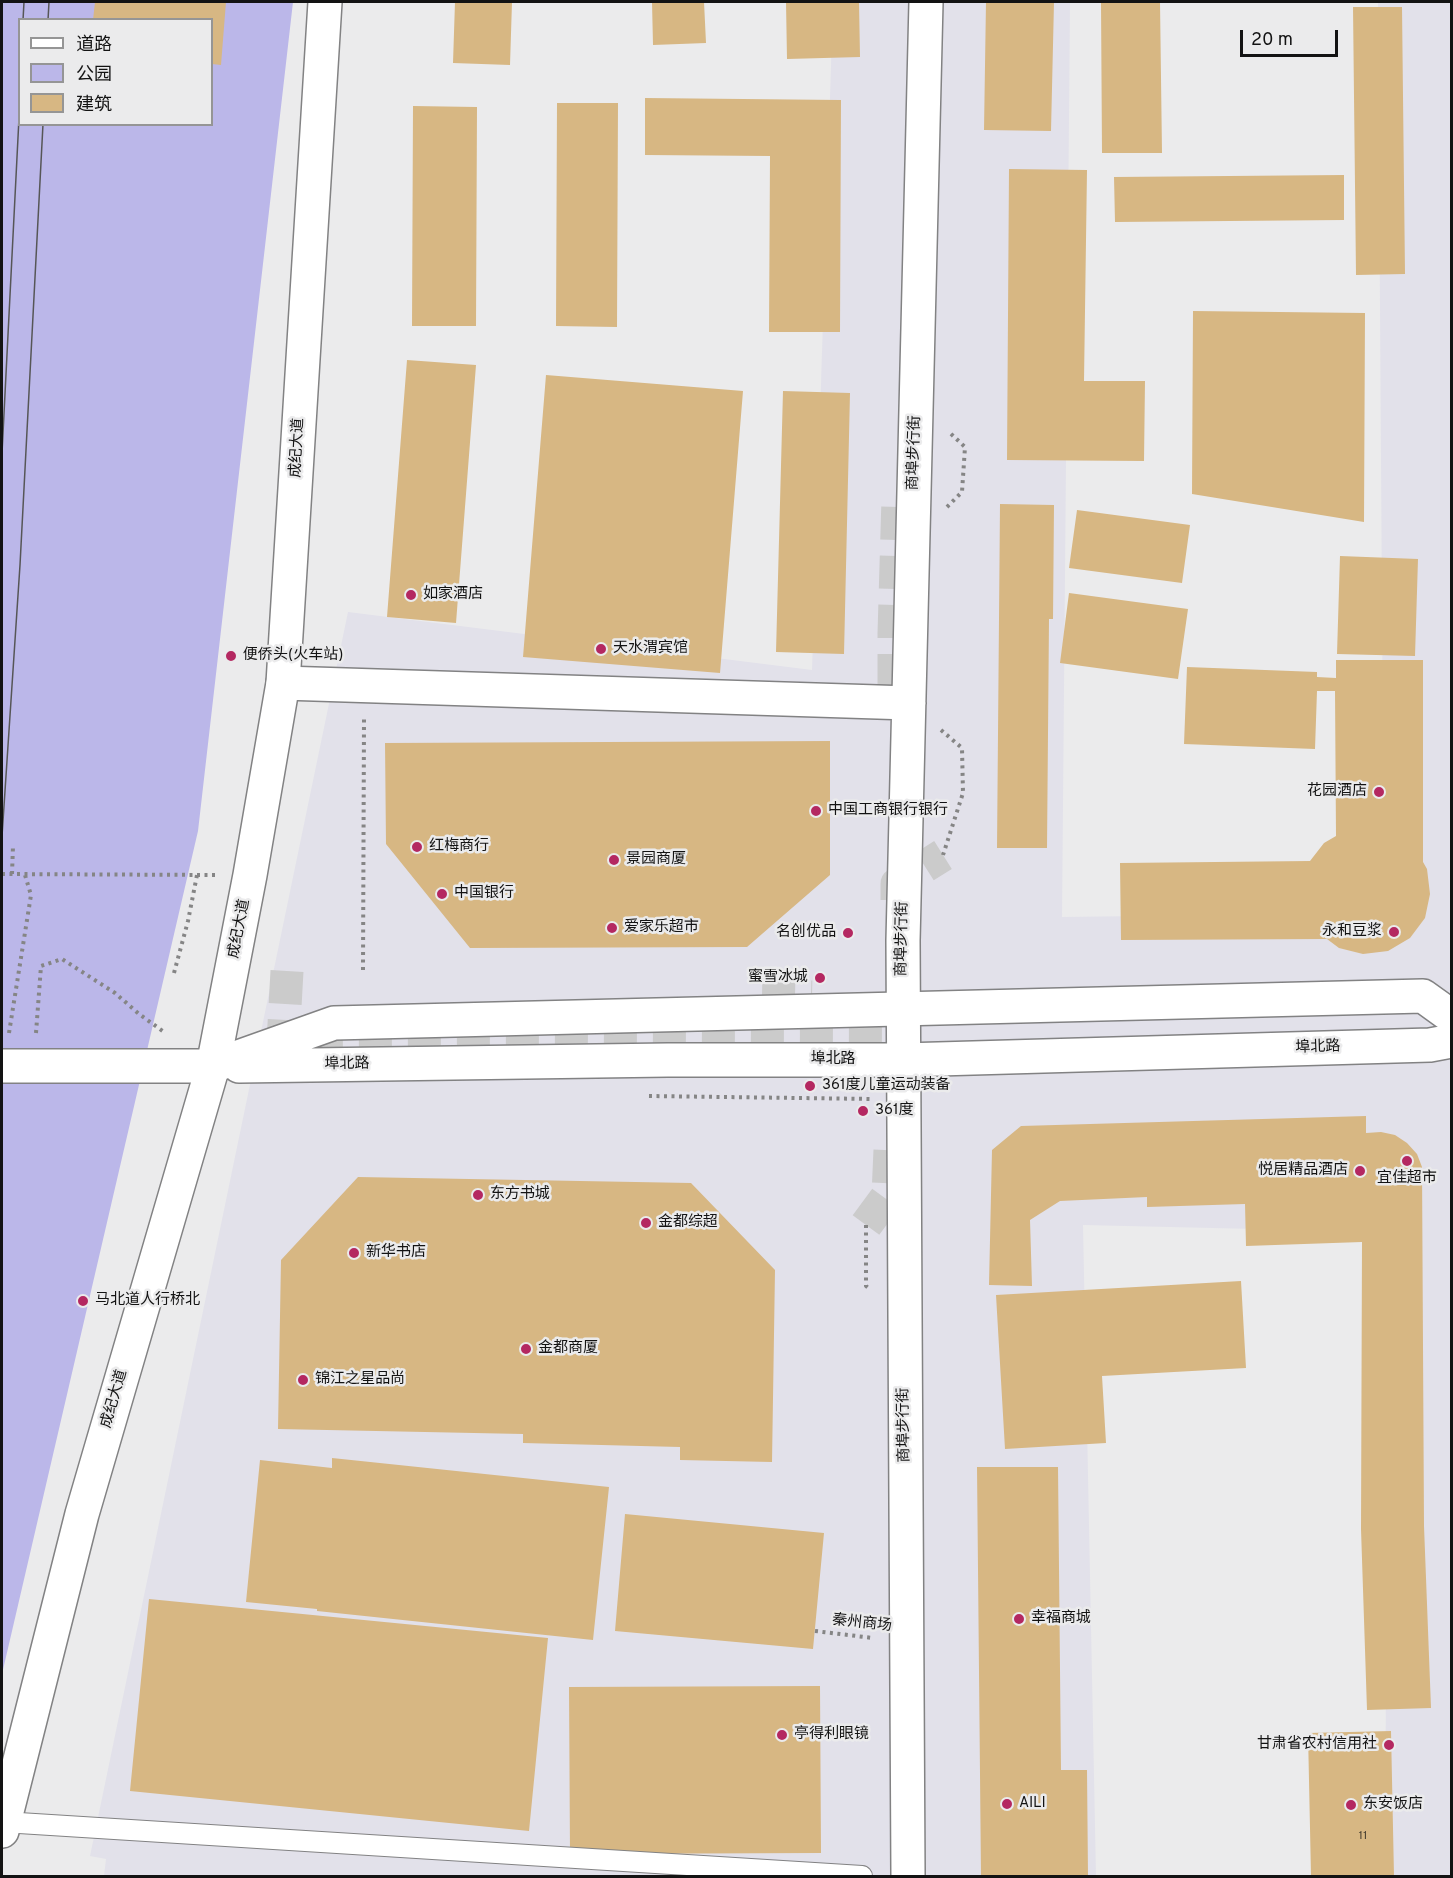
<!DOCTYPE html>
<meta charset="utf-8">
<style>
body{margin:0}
#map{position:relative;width:1453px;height:1878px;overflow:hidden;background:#ebebec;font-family:Overpass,"Noto Sans SC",sans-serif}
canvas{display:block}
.frame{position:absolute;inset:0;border:3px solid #131313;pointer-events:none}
.legend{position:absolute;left:18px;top:18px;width:195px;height:108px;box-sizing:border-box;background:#ebebec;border:2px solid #959595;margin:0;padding:8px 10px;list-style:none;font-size:18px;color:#131313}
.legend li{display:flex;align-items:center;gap:12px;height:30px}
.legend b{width:30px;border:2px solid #959595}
.scale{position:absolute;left:1240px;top:30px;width:98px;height:27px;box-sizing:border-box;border:3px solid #131313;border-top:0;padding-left:8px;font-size:18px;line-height:21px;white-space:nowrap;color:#131313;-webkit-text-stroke:4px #ebebec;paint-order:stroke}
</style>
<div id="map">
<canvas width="1453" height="1878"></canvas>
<div class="frame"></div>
<ul class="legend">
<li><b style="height:8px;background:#fff"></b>道路</li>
<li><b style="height:16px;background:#bbb7e9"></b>公园</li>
<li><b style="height:16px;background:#d7b783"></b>建筑</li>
</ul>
<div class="scale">20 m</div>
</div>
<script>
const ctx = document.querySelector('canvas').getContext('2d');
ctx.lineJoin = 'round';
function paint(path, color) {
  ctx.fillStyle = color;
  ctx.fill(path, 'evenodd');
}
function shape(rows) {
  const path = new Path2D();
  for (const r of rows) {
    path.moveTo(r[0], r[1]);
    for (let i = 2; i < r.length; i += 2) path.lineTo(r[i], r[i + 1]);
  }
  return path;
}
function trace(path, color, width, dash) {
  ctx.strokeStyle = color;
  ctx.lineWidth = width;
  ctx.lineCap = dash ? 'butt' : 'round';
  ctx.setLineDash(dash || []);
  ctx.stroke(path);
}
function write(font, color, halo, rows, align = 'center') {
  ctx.font = font + ' Overpass,"Noto Sans SC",sans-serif';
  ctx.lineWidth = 5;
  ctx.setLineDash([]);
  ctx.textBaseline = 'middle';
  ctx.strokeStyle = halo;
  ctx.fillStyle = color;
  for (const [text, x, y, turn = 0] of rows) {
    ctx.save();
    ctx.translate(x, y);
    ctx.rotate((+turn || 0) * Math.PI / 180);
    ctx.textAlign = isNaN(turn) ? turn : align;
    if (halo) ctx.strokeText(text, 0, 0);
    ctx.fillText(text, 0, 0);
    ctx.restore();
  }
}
paint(shape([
 [833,2,1070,2,1062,917,1384,913,1378,2,1451,2,1451,1876,1386,1876,1385,1232,1083,1225,1096,1876,104,1876,106,1859,90,1856,348,612,812,670]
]), '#e2e1ea');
paint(shape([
 [2,2,293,2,198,831,2,1674],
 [20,20,212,20,212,124,20,124]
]), '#bbb7e9');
paint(shape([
 [95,2,226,2,221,65,212,64,212,20,93,20],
 [455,2,512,2,510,65,453,63],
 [652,2,704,2,706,43,653,45],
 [786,2,859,2,860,57,787,59],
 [986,2,1054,2,1051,131,984,130],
 [1101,2,1160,2,1162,153,1102,153],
 [1353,7,1402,7,1405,274,1356,275],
 [645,98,841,100,840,332,769,332,770,156,645,155],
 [557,103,618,103,617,327,556,326],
 [413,106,477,107,476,326,412,326],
 [1009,169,1087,170,1084,381,1145,381,1144,461,1007,460],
 [1344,175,1344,220,1115,222,1114,177],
 [1193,311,1365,313,1364,522,1192,494],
 [407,360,476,365,456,623,387,617],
 [546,375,743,391,720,673,523,657],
 [783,391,850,393,844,654,776,652],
 [1000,504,1054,505,1053,619,1049,619,1047,848,997,848],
 [1077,510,1190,525,1182,583,1069,568],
 [1340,556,1418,559,1415,656,1337,654],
 [1069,593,1188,609,1178,679,1060,663],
 [1336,660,1423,660,1423,862,1427,869,1430,894,1425,918,1410,938,1388,951,1363,954,1339,948,1327,939,1121,940,1120,863,1310,861,1324,843,1336,836,1335,691,1317,691,1315,749,1184,744,1187,667,1317,672,1317,677,1336,678],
 [830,741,830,875,747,947,470,948,386,844,385,743],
 [1366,1116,1366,1133,1381,1132,1395,1135,1407,1143,1417,1154,1422,1167,1424,1526,1431,1708,1367,1710,1361,1529,1362,1242,1246,1246,1245,1204,1147,1207,1147,1197,1060,1201,1030,1220,1032,1286,989,1285,992,1150,1021,1126],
 [358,1177,691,1183,775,1270,772,1462,680,1460,680,1447,523,1443,523,1434,278,1429,281,1260],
 [1241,1281,1246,1368,1102,1376,1106,1443,1005,1449,996,1295],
 [332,1458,609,1487,593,1640,317,1611,317,1609,246,1602,260,1460,332,1468],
 [977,1467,1058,1467,1061,1770,1087,1770,1088,1876,981,1876],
 [625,1514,824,1533,813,1649,615,1631],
 [149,1599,548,1638,529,1831,130,1791],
 [820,1686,821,1853,570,1854,569,1687],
 [1391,1731,1394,1876,1311,1876,1308,1733]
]), '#d7b783');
trace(shape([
 [897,515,942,513],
 [894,687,894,634,898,498],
 [897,900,897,884,943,855],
 [287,971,283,1042,893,1043],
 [762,996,812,997],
 [866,1225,888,1195,890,1150]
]), '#cbcbcb', 33, [33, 16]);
const lane = shape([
 [3,1822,862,1876]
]);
const street = shape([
 [283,683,909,703],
 [2,1066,213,1066],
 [908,1876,903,940,926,2]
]);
const secondary = shape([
 [213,1066,334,1023,1423,996,1452,1017],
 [239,1066,668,1060,903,1060,1430,1045,1452,1041]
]);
const primary = shape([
 [2,1831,82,1514,213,1066,250,875,283,683,325,2]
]);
trace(lane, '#828283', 22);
trace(street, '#828283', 36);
trace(secondary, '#828283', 36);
trace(primary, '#828283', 36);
trace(shape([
 [947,507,962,492,965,447,949,432],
 [941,730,962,748,963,793,943,855],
 [2,874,216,875],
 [12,874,13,846],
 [363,970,364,719],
 [174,973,188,921,197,875],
 [9,1033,31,895,25,875],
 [36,1033,41,966,62,959,115,993,139,1014,164,1032],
 [649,1096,873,1099],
 [866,1225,866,1286,871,1290],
 [815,1631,873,1638]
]), '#858585', 4, [3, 4.5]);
trace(lane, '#fff', 20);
trace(street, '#fff', 33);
trace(secondary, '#fff', 33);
trace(primary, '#fff', 33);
trace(shape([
 [23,20,24,2],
 [48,20,49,2],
 [2,453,20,98],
 [2,836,20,565,43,124]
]), '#565656', 1.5);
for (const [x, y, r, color] of [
 [411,595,6,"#b42861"],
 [601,649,6,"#b42861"],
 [231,656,6,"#b42861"],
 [1379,792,6,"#b42861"],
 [816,811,6,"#b42861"],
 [417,847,6,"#b42861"],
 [614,860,6,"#b42861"],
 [442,894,6,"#b42861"],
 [612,928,6,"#b42861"],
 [1394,932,6,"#b42861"],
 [848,933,6,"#b42861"],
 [820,978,6,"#b42861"],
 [810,1086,6,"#b42861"],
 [863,1111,6,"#b42861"],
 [1407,1161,6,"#b42861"],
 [1360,1171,6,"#b42861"],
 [478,1195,6,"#b42861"],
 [646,1223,6,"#b42861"],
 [354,1253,6,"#b42861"],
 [83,1301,6,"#b42861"],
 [526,1349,6,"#b42861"],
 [303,1380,6,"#b42861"],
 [1019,1619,6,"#b42861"],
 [782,1735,6,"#b42861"],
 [1389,1745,6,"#b42861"],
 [1007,1804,6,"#b42861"],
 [1351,1805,6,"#b42861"]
]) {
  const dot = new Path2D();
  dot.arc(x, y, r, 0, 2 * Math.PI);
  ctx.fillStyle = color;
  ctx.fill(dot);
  trace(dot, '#ebebec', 2);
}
write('12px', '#443c2f', null, [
 ["11",1363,1837]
]);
write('15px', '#131313', '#ebebec', [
 ["成纪大道",298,448,-87],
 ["商埠步行街",915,453,-88],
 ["成纪大道",240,929,-79],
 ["商埠步行街",903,939,-89],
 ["埠北路",1318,1048,-2],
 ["埠北路",833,1060],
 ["埠北路",347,1065,-1],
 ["成纪大道",115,1399,-74],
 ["商埠步行街",905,1425,-91],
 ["秦州商场",862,1624,6]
]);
write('15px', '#131313', '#ebebec', [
 ["如家酒店",423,595],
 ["天水渭宾馆",613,649],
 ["便侨头(火车站)",243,656],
 ["花园酒店",1367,792,"right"],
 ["中国工商银行银行",828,811],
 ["红梅商行",429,847],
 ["景园商厦",626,860],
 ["中国银行",454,894],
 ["爱家乐超市",624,928],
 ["永和豆浆",1382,932,"right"],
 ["名创优品",836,933,"right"],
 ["蜜雪冰城",808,978,"right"],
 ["361度儿童运动装备",822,1086],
 ["361度",875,1111],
 ["悦居精品酒店",1348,1171,"right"],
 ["宜佳超市",1407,1179,"center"],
 ["东方书城",490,1195],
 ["金都综超",658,1223],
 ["新华书店",366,1253],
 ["马北道人行桥北",95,1301],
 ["金都商厦",538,1349],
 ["锦江之星品尚",315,1380],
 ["幸福商城",1031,1619],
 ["亭得利眼镜",794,1735],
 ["甘肃省农村信用社",1377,1745,"right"],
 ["AILI",1019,1804],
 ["东安饭店",1363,1805]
], 'left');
</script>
